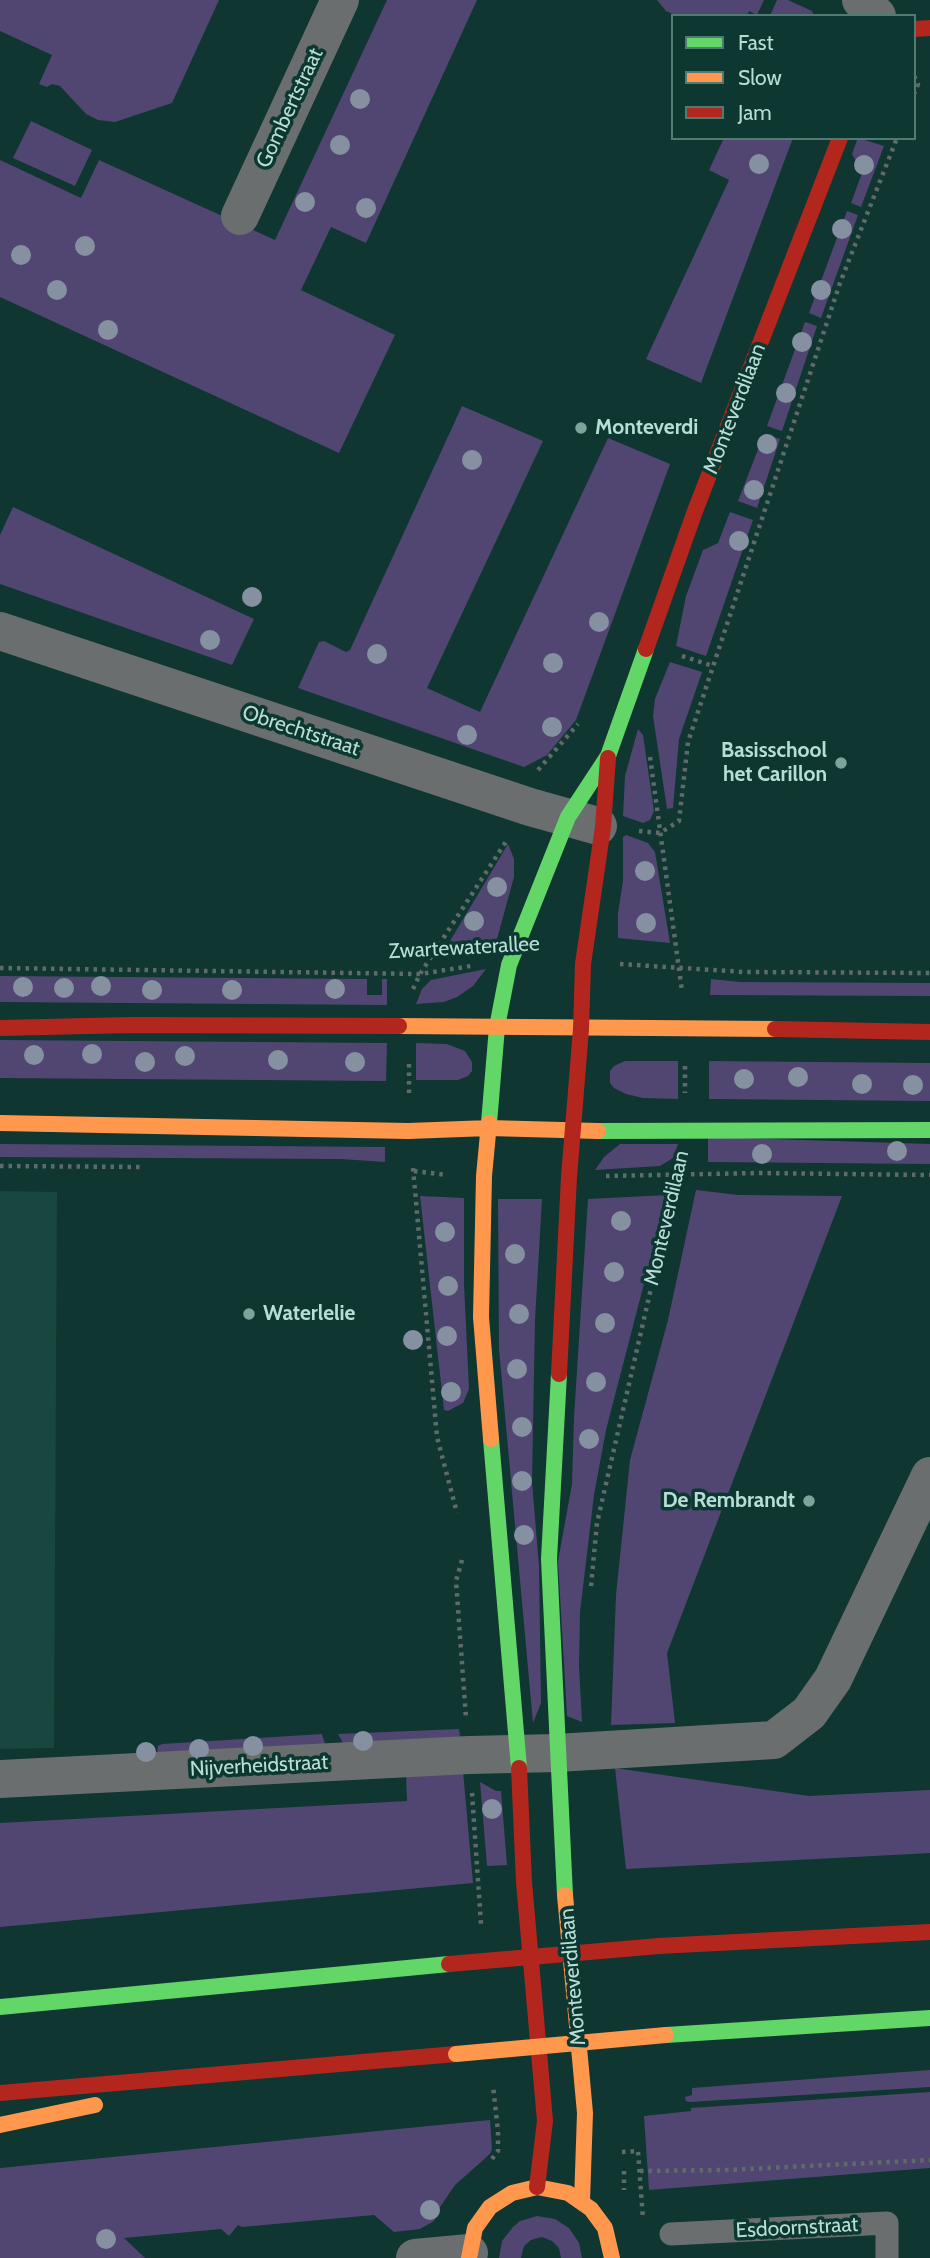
<!DOCTYPE html>
<style>
body{margin:0}
#map{position:relative;width:930px;height:2258px;overflow:hidden;background:#0f3630;font-family:Cabin,sans-serif}
canvas{display:block}
.legend{position:absolute;left:671px;top:14px;width:245px;height:126px;box-sizing:border-box;background:#0c3831;border:2px solid #517a73;margin:0;padding:9px 12px;list-style:none;font-size:21px;color:#b8ddd5}
.legend li{display:flex;align-items:center;gap:14px;height:35px}
.legend b{width:35px;border:2px solid #517a73}
</style>
<div id="map">
<canvas width="930" height="2258"></canvas>
<ul class="legend">
<li><b style="height:9px;background:#63d668"></b>Fast</li>
<li><b style="height:9px;background:#ff974d"></b>Slow</li>
<li><b style="height:9px;background:#b3261e"></b>Jam</li>
</ul>
</div>
<script>
const ctx = document.querySelector('canvas').getContext('2d');
ctx.lineJoin = 'round';
function paint(path, color) {
  ctx.fillStyle = color;
  ctx.fill(path, 'evenodd');
}
function shape(rows) {
  const path = new Path2D();
  for (const r of rows) {
    path.moveTo(r[0], r[1]);
    for (let i = 2; i < r.length; i += 2) path.lineTo(r[i], r[i + 1]);
  }
  return path;
}
function trace(path, color, width, dash) {
  ctx.strokeStyle = color;
  ctx.lineWidth = width;
  ctx.lineCap = dash ? 'butt' : 'round';
  ctx.setLineDash(dash || []);
  ctx.stroke(path);
}
function write(font, color, halo, rows, align = 'center') {
  ctx.font = font + ' Cabin,sans-serif';
  ctx.lineWidth = 7;
  ctx.setLineDash([]);
  ctx.textBaseline = 'middle';
  ctx.strokeStyle = halo;
  ctx.fillStyle = color;
  for (const [text, x, y, turn = 0] of rows) {
    ctx.save();
    ctx.translate(x, y);
    ctx.rotate((+turn || 0) * Math.PI / 180);
    ctx.textAlign = isNaN(turn) ? turn : align;
    if (halo) ctx.strokeText(text, 0, 0);
    ctx.fillText(text, 0, 0);
    ctx.restore();
  }
}
paint(shape([
 [0,1191,57,1192,54,1748,0,1749]
]), '#18473f');
paint(shape([
 [0,0,219,0,172,103,115,122,98,120,86,114,60,86,52,84,47,87,39,84,52,55,0,31],
 [387,0,477,0,366,243,331,227,301,290,395,335,339,453,0,297,0,160,81,198,99,160,275,240],
 [657,0,764,0,757,15,749,11,747,16,677,16,666,11],
 [777,0,788,0,812,11,814,16,770,16],
 [31,121,92,150,75,186,13,158],
 [724,138,793,138,701,383,646,359,729,180,709,170],
 [858,138,884,146,861,207,851,203,862,173,852,154],
 [847,211,858,215,821,318,809,313],
 [805,322,817,326,782,431,767,426],
 [462,406,543,441,427,688,480,712,608,438,670,464,576,720,547,755,524,767,298,688,319,642,324,641,346,652,350,650],
 [764,434,780,439,757,508,738,501],
 [13,507,254,619,232,665,0,584,0,535],
 [730,512,753,520,706,656,676,646,686,596,703,550,718,543],
 [670,662,702,672,679,739,673,808,667,809,653,716,655,699],
 [638,729,643,735,654,811,650,820,643,823,623,816,625,776],
 [626,835,648,843,655,852,670,943,618,938,618,913,623,881,623,837],
 [508,844,514,859,514,877,497,939,447,946],
 [486,969,473,986,457,997,444,1002,416,1004,422,989,431,980],
 [0,976,367,979,367,995,382,995,382,979,387,979,387,1005,0,1002],
 [711,979,740,982,930,983,930,996,710,995],
 [0,1040,387,1043,386,1081,0,1078],
 [416,1043,447,1044,465,1051,472,1062,472,1071,468,1076,458,1080,416,1080],
 [625,1061,678,1061,678,1099,643,1098,626,1094,614,1088,610,1083,610,1071,614,1066],
 [709,1061,930,1063,930,1101,709,1099],
 [708,1137,930,1144,930,1164,708,1162],
 [0,1144,385,1147,385,1162,341,1159,0,1157],
 [620,1144,678,1144,673,1158,660,1166,595,1170,604,1157],
 [696,1190,738,1195,842,1196,667,1653,675,1723,611,1725,616,1595,630,1460,668,1320],
 [667,1195,606,1430,594,1495,580,1612,579,1666,582,1722,567,1716,558,1561,572,1484,574,1417,588,1199],
 [420,1196,464,1198,464,1284,469,1389,463,1403,448,1411,444,1410],
 [498,1199,542,1199,535,1320,532,1482,539,1567,541,1703,533,1723,499,1349],
 [459,1729,461,1744,343,1743,338,1734],
 [322,1734,325,1744,157,1753,158,1746,162,1744],
 [615,1768,809,1796,930,1790,930,1853,626,1869],
 [463,1771,473,1883,0,1927,0,1823,407,1801,406,1774],
 [480,1782,496,1791,501,1791,507,1865,487,1866],
 [930,2070,930,2087,690,2102,686,2101,685,2097,692,2095,692,2088],
 [930,2092,930,2168,649,2190,644,2116,691,2111,691,2108],
 [490,2120,492,2149,490,2154,455,2185,440,2207,434,2221,420,2229,394,2232,374,2215,242,2227,238,2225,229,2236,221,2229,124,2238,145,2258,0,2258,0,2168],
 [537,2216,555,2219,569,2228,579,2243,582,2258,561,2258,559,2248,552,2241,542,2237,531,2240,524,2246,521,2258,499,2258,502,2241,513,2227,520,2221]
]), '#514672');
trace(shape([
 [914,76,918,84,914,94],
 [682,656,713,666],
 [650,757,682,991],
 [538,770,578,724],
 [639,831,660,833,679,821,688,742,840,283,897,138],
 [620,964,744,972,930,973],
 [0,968,420,974,471,966],
 [413,989,420,974,507,840],
 [685,1066,685,1093],
 [409,1093,409,1063],
 [0,1166,143,1167],
 [413,1168,437,1437,457,1513],
 [414,1171,447,1175],
 [606,1176,758,1173,930,1175],
 [462,1560,456,1581,466,1718],
 [591,1586,597,1523,679,1167],
 [472,1793,481,1924],
 [622,2152,638,2151,643,2219],
 [492,2159,498,2151,498,2131,493,2086],
 [624,2171,624,2190],
 [640,2171,727,2170,930,2160]
]), '#5f6b6a', 4.5, [3.5, 5]);
trace(shape([
 [671,2234,887,2223,887,2258]
]), '#6b6e6f', 23);
trace(shape([
 [861,0,877,16],
 [240,216,340,0],
 [0,631,530,807,598,826],
 [0,1779,469,1755,557,1753,774,1740,809,1713,833,1679,930,1476],
 [415,2258,469,2253]
]), '#6b6e6f', 38);
trace(shape([
 [489,1123,497,1027,509,965,568,817,608,756,646,649],
 [598,1131,930,1130],
 [559,1374,549,1559,565,1895],
 [491,1439,519,1768],
 [0,2007,449,1964],
 [666,2035,930,2018]
]), '#63d668', 16);
trace(shape([
 [399,1026,775,1029],
 [0,1123,408,1131,489,1128,598,1131],
 [489,1123,484,1176,481,1317,491,1439],
 [565,1895,585,2113,582,2201],
 [0,2125,95,2105],
 [469,2258,475,2228,490,2207,512,2193,537,2187,568,2193,591,2209,605,2228,612,2258]
]), '#ff974d', 16);
trace(shape([
 [914,29,930,28],
 [646,649,695,511,840,138],
 [0,1028,133,1025,399,1026],
 [775,1029,930,1032],
 [559,1374,569,1177,581,1029,583,964,603,827,608,758],
 [519,1768,524,1882,545,2121,537,2187],
 [659,1946,930,1932],
 [0,2093,456,2054]
]), '#b3261e', 16);
trace(shape([
 [456,2054,666,2035]
]), '#ff974d', 16);
trace(shape([
 [449,1964,659,1946]
]), '#b3261e', 16);
ctx.fillStyle = '#8591a0';
for (const [x, y] of [
 [360,99],
 [340,145],
 [759,164],
 [864,165],
 [305,202],
 [366,208],
 [842,229],
 [85,246],
 [21,255],
 [57,290],
 [821,290],
 [108,330],
 [802,342],
 [786,393],
 [767,444],
 [472,460],
 [754,490],
 [739,541],
 [252,597],
 [599,622],
 [210,640],
 [377,654],
 [553,663],
 [552,727],
 [467,735],
 [645,871],
 [497,887],
 [474,921],
 [646,923],
 [101,986],
 [23,987],
 [64,988],
 [335,989],
 [152,990],
 [232,990],
 [92,1054],
 [34,1055],
 [185,1056],
 [278,1060],
 [145,1062],
 [355,1062],
 [798,1077],
 [744,1079],
 [862,1084],
 [913,1085],
 [897,1151],
 [762,1154],
 [621,1221],
 [445,1232],
 [515,1254],
 [614,1272],
 [448,1286],
 [519,1314],
 [605,1323],
 [447,1336],
 [413,1340],
 [517,1369],
 [596,1382],
 [451,1392],
 [522,1427],
 [589,1439],
 [522,1481],
 [524,1535],
 [363,1741],
 [253,1746],
 [199,1749],
 [146,1752],
 [492,1809],
 [430,2210],
 [106,2239]
]) {
  ctx.beginPath();
  ctx.arc(x, y, 10, 0, 2 * Math.PI);
  ctx.fill();
}
for (const [x, y, r, color] of [
 [581,428,7,"#7da39b"],
 [841,763,7,"#7da39b"],
 [249,1314,7,"#7da39b"],
 [809,1501,7,"#7da39b"]
]) {
  const dot = new Path2D();
  dot.arc(x, y, r, 0, 2 * Math.PI);
  ctx.fillStyle = color;
  ctx.fill(dot);
  trace(dot, '#0c3831', 2.5);
}
write('21px', '#b8ddd5', '#0c3831', [
 ["Gombertstraat",290,108,-65],
 ["Monteverdilaan",735,409,-69],
 ["Obrechtstraat",301,731,18],
 ["Zwartewaterallee",464,948,-3],
 ["Monteverdilaan",667,1218,-77],
 ["Nijverheidstraat",259,1766,-3],
 ["Monteverdilaan",573,1977,-95],
 ["Esdoornstraat",797,2228,-3]
]);
write('bold 21px', '#b8ddd5', '#0c3831', [
 ["Monteverdi",595,428],
 ["Basisschool",827,751,"right"],
 ["het Carillon",827,775,"right"],
 ["Waterlelie",263,1314],
 ["De Rembrandt",795,1501,"right"]
], 'left');
</script>
